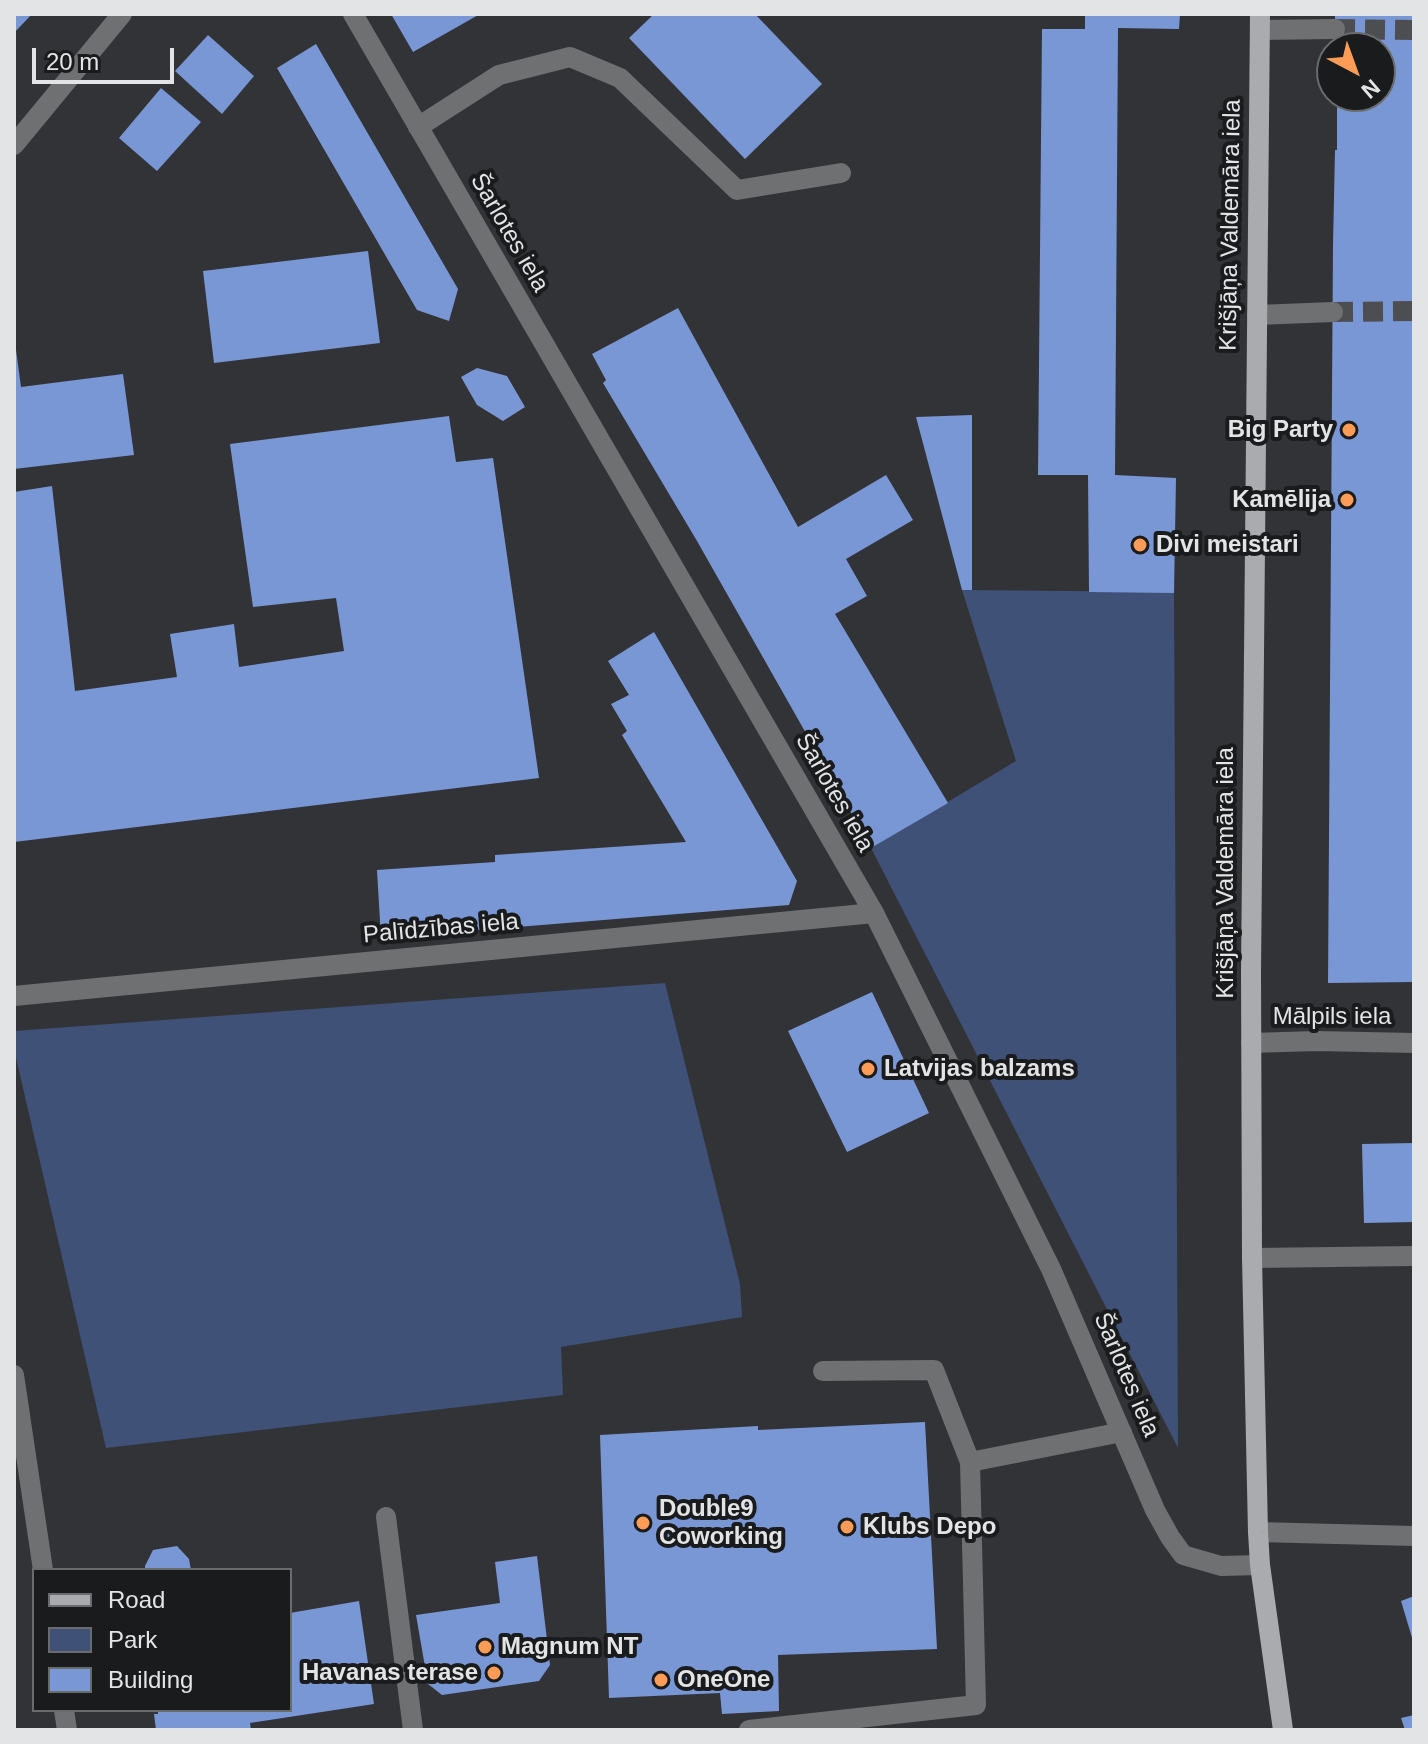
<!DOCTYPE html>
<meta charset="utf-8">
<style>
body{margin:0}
#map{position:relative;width:1428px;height:1744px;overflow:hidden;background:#323337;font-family:Helvetica,sans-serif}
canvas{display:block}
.frame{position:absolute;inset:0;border:16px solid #e3e4e6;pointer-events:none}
.legend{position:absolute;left:32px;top:1568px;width:260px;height:144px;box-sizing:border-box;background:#1a1b1d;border:2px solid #6a6b6d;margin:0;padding:10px 14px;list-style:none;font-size:24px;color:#e3e4e6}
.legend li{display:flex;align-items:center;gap:16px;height:40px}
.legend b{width:40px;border:2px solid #6a6b6d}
.north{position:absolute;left:1316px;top:32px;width:80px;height:80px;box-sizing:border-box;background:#1a1b1d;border:2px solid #6a6b6d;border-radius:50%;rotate:139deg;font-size:22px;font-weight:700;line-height:32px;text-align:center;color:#e3e4e6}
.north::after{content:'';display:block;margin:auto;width:28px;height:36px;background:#fd9c56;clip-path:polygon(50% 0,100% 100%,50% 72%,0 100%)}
.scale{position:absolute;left:32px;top:48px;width:142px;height:36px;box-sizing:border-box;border:4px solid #e3e4e6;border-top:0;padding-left:10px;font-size:24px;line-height:28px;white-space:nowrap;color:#e3e4e6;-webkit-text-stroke:6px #1a1b1d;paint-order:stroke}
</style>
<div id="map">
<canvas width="1428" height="1744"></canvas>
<div class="frame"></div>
<ul class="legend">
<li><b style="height:10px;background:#a9abaf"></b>Road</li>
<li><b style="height:22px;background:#3f5177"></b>Park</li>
<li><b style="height:22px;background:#7a97d5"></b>Building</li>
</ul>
<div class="north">N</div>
<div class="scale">20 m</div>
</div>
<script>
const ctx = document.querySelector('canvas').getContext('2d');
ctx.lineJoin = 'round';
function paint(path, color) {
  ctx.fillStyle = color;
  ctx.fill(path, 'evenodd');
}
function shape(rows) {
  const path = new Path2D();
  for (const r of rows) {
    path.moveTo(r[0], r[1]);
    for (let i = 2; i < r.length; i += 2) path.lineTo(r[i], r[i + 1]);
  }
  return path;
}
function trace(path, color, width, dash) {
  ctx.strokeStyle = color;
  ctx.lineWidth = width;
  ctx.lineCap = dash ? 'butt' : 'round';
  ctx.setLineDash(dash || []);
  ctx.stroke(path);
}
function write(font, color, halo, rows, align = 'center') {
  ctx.font = font + ' Helvetica,sans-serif';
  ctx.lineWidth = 8;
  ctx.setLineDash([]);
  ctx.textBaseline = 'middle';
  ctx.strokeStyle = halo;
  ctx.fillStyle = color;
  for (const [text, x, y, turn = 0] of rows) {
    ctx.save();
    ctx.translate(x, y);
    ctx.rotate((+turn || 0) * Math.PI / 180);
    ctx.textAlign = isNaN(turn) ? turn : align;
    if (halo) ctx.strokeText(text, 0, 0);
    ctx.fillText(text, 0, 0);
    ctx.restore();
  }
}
paint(shape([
 [962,590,1174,592,1178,1448,871,848,1016,761],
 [665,983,740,1284,742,1317,561,1347,563,1395,106,1448,14,1049,14,1031]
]), '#3f5177');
paint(shape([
 [14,14,32,14,14,33],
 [391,14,480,14,413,52],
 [654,14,755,14,822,84,745,159,629,38],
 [1085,14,1180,14,1179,29,1118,28,1115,475,1176,478,1174,593,1089,592,1088,475,1038,475,1042,29,1085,29],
 [1335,14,1414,14,1414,982,1328,983,1333,245,1335,150,1337,150,1337,105,1335,105,1335,96,1380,96,1380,48,1335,48],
 [208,35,254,76,222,114,175,71],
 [316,44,458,289,449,321,417,310,277,68],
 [161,88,201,122,157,171,119,138],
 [368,251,380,343,214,363,203,271],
 [678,308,798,527,886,475,913,520,846,559,867,596,835,614,948,803,871,848,697,541,603,383,606,380,592,354],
 [14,350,16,350,21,387,123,374,134,455,14,469],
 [477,368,507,376,525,407,503,421,477,405,461,377],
 [972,415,972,590,962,590,916,417],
 [449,416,456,462,493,458,539,778,14,842,14,492,52,486,75,691,177,677,170,634,234,624,239,667,344,651,336,598,253,607,230,444],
 [654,632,797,881,789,905,381,938,377,870,495,862,495,855,686,842,622,735,627,731,611,704,629,695,608,661],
 [872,992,929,1113,847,1152,788,1031],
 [1414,1143,1414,1222,1364,1223,1362,1144],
 [925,1422,937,1649,778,1655,779,1711,722,1714,720,1693,609,1698,600,1435,758,1426,758,1430],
 [177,1546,189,1559,191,1570,145,1570,145,1566,153,1550],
 [537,1556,550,1665,539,1681,442,1695,428,1684,416,1615,500,1603,495,1562],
 [1414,1596,1414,1641,1413,1641,1401,1601],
 [359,1601,374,1704,250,1723,251,1730,156,1730,154,1714,158,1714,158,1710,290,1710,290,1613],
 [1414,1715,1414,1730,1405,1730,1401,1718]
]), '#7a97d5');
trace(shape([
 [1335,29,1414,30],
 [1333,312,1414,311]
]), '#4d4e51', 20, [20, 10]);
trace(shape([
 [353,14,874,913,1051,1269,1155,1510,1170,1537,1183,1555,1221,1566,1260,1565],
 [1260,30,1335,29],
 [418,127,499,75,570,57,620,78,737,190,841,173],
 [14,145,122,14],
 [1257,315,1333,312],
 [14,996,874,913],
 [1251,1043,1316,1041,1414,1043],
 [1252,1258,1414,1256],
 [823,1371,934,1370,970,1462],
 [14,1375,43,1570],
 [386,1517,413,1730],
 [1258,1532,1414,1536],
 [64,1710,67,1730],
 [749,1730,976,1705,970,1462,1122,1432]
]), '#6f7071', 20);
trace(shape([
 [1260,14,1251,972,1252,1258,1258,1532,1260,1565,1283,1730]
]), '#a9abaf', 20);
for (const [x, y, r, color] of [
 [1349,430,8,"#fd9c56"],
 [1347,500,8,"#fd9c56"],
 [1140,545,8,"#fd9c56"],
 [868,1069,8,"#fd9c56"],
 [643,1523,8,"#fd9c56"],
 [847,1527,8,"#fd9c56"],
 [485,1647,8,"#fd9c56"],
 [494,1673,8,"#fd9c56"],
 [661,1680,8,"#fd9c56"]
]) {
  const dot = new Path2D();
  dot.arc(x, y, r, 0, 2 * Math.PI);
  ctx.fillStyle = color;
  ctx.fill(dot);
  trace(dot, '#1a1b1d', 3);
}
write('24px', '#e3e4e6', '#1a1b1d', [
 ["Krišjāņa Valdemāra iela",1231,225,-89],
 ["Šarlotes iela",509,233,60],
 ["Šarlotes iela",834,793,60],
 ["Krišjāņa Valdemāra iela",1226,873,-90],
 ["Palīdzības iela",441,929,-5],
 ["Mālpils iela",1332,1017],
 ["Šarlotes iela",1126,1375,67]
]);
write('bold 24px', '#e3e4e6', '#1a1b1d', [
 ["Big Party",1333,430,"right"],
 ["Kamēlija",1331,500,"right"],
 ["Divi meistari",1156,545],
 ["Latvijas balzams",884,1069],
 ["Double9",659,1509],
 ["Coworking",659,1537],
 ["Klubs Depo",863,1527],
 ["Magnum NT",501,1647],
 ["Havanas terase",478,1673,"right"],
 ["OneOne",677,1680]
], 'left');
</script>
